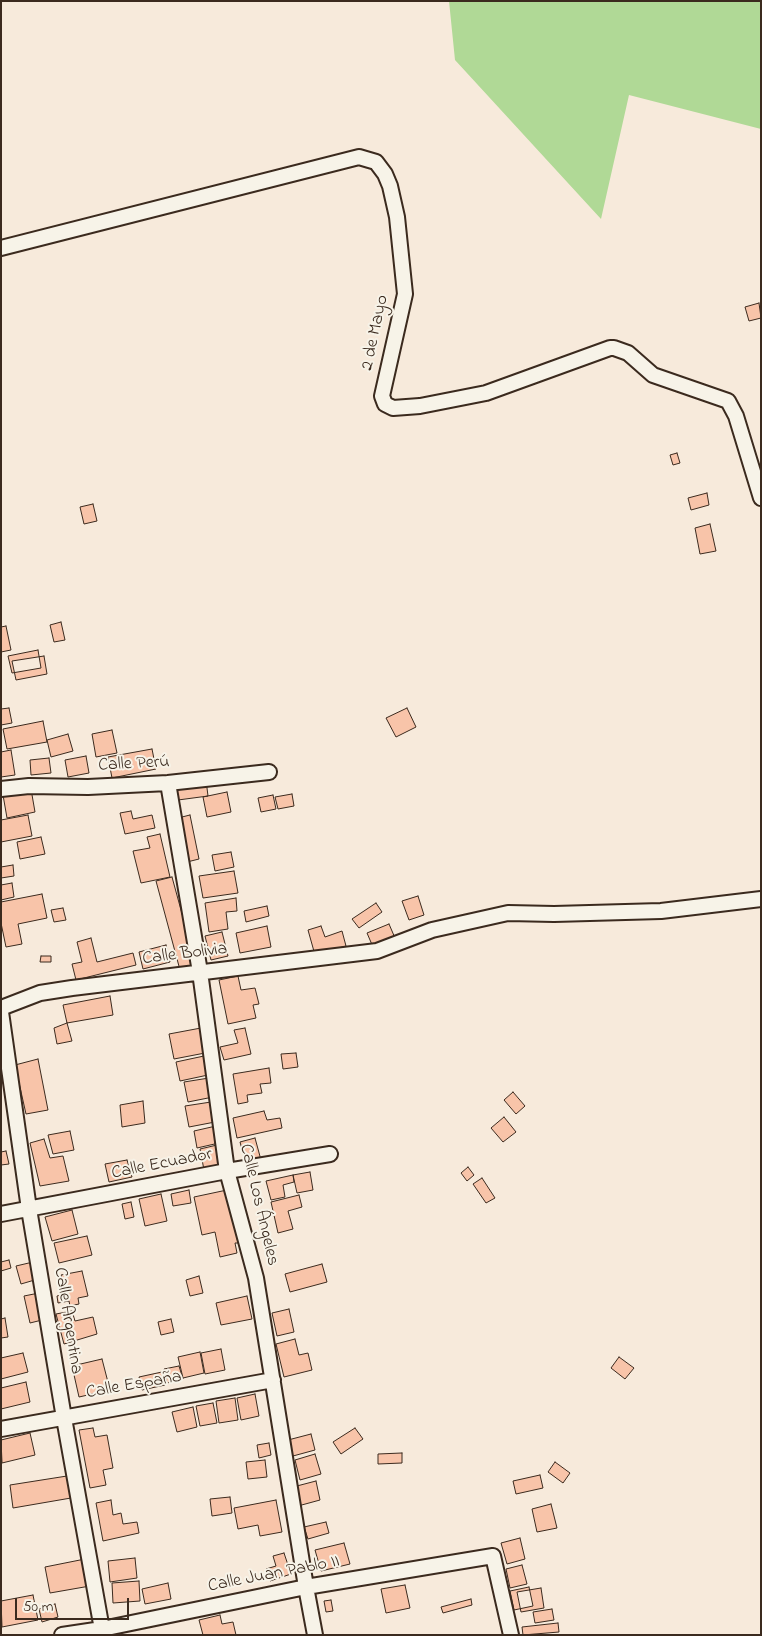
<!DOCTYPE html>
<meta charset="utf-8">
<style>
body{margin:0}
#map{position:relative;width:762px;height:1636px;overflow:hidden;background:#f7eadb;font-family:"Indie Flower",sans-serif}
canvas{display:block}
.frame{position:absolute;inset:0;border:2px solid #3b2a1e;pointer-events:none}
.scale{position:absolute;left:15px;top:1598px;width:114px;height:22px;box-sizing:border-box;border:2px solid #3b2a1e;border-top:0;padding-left:6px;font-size:15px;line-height:18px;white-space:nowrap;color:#3b2a1e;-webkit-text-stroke:4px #f7f3e8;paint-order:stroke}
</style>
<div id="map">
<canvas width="762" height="1636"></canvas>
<div class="frame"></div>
<div class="scale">50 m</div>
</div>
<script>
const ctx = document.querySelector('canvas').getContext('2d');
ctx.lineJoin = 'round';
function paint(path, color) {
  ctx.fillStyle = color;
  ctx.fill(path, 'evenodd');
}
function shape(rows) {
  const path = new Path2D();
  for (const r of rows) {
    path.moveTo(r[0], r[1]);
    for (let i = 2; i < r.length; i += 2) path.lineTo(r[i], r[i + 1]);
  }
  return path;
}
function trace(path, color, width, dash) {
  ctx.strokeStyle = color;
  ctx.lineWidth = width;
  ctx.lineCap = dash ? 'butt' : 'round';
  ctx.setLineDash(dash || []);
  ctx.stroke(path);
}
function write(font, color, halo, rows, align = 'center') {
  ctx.font = font + ' "Indie Flower",sans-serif';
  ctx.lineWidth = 4;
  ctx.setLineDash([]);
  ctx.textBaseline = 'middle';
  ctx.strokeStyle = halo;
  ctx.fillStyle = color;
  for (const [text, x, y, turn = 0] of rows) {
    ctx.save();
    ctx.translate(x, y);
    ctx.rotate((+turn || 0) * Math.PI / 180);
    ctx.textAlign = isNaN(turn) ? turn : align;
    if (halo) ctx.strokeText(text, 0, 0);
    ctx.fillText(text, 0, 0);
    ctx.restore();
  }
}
paint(shape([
 [449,1,761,1,761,129,629,95,601,219,455,60]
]), '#b0d996');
const building = shape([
 [759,303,761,318,749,321,745,307,759,303],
 [677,453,680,463,673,465,670,455,677,453],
 [707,493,709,505,691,510,688,498,707,493],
 [93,504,97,521,84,524,80,507,93,504],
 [710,524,716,551,700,554,695,528,710,524],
 [61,622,65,640,54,642,50,625,61,622],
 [6,626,11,650,1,652,1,627,6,626],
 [38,650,41,668,12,673,8,656,38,650],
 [44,656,47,674,16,680,12,661,44,656],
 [9,708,12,723,1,725,1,709,9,708],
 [407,708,416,727,396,737,386,718,407,708],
 [43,721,47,742,7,749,3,729,43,721],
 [112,730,117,753,96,757,92,734,112,730],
 [68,734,73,751,51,757,47,740,68,734],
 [152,749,156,769,112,778,108,757,152,749],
 [11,750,15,775,1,777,1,752,11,750],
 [86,756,89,773,68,777,65,760,86,756],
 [49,758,51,773,31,775,30,760,49,758],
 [206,780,208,796,178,800,175,785,206,780],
 [31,789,35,812,7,818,3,795,31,789],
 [227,792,231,812,207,817,203,797,227,792],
 [292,794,294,806,278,809,275,797,292,794],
 [273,795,276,809,261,812,258,798,273,795],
 [131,811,133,819,152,815,155,828,125,834,120,813,131,811],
 [28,815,32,836,1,842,1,820,28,815],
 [190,815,199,859,187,862,178,818,190,815],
 [160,834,170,877,141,883,133,851,150,848,147,837,160,834],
 [41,837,45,854,20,859,17,842,41,837],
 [231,852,234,867,215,871,212,855,231,852],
 [13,865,14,876,1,878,1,867,13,865],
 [234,871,238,893,203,898,199,876,234,871],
 [172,877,196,965,180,970,156,881,172,877],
 [12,883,14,897,1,900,1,885,12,883],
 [42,894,47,918,18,924,22,944,6,947,1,923,1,902,42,894],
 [418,896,424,915,409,920,402,901,418,896],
 [236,898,237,911,226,912,228,929,209,932,205,903,236,898],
 [376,903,382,912,359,928,352,919,376,903],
 [267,906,269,916,246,922,244,911,267,906],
 [63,908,66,920,54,922,51,910,63,908],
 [389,924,395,938,373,947,367,933,389,924],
 [267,926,271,947,240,953,236,933,267,926],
 [321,926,325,937,342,931,346,946,315,955,308,930,321,926],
 [222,932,228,956,211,960,205,936,222,932],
 [91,938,97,962,133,953,136,965,76,980,72,964,82,962,77,942,91,938],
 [166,945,170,962,143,969,139,952,166,945],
 [41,956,51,956,51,962,40,962,41,956],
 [238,976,241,990,255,988,259,1004,253,1005,256,1018,228,1024,219,980,238,976],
 [110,996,113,1015,67,1023,63,1005,110,996],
 [67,1023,72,1041,57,1044,54,1028,67,1023],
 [201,1028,205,1053,174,1059,169,1034,201,1028],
 [245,1028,251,1054,224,1060,220,1047,238,1043,234,1030,245,1028],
 [296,1053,298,1067,283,1069,281,1054,296,1053],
 [204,1056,208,1075,180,1081,176,1062,204,1056],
 [38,1059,48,1110,26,1114,15,1065,38,1059],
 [269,1068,271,1083,260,1084,262,1093,247,1095,248,1102,238,1104,233,1074,269,1068],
 [209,1078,213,1097,188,1102,184,1082,209,1078],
 [513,1092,525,1106,516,1114,504,1100,513,1092],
 [143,1101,145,1123,122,1127,120,1105,143,1101],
 [211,1102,215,1122,189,1127,185,1106,211,1102],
 [264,1111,267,1120,280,1118,282,1128,237,1138,233,1118,264,1111],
 [504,1117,516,1132,503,1142,491,1128,504,1117],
 [216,1126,219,1143,197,1148,194,1131,216,1126],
 [70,1131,74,1150,53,1154,48,1135,70,1131],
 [255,1138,261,1160,246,1164,240,1142,255,1138],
 [44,1139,50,1158,63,1156,69,1181,40,1186,30,1143,44,1139],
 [217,1145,221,1166,204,1170,200,1149,217,1145],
 [6,1151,9,1164,1,1165,1,1152,6,1151],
 [127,1160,132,1177,109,1182,105,1164,127,1160],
 [468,1167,474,1175,467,1181,461,1173,468,1167],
 [310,1172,313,1190,297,1193,293,1175,310,1172],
 [293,1175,294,1182,283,1185,285,1197,271,1200,266,1181,293,1175],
 [482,1178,495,1198,486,1203,473,1184,482,1178],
 [189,1190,191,1203,173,1206,171,1194,189,1190],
 [227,1190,238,1243,235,1243,237,1253,220,1257,215,1232,202,1235,194,1197,227,1190],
 [161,1194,167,1221,145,1226,139,1199,161,1194],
 [299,1195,302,1207,288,1211,293,1229,278,1233,271,1202,299,1195],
 [131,1202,134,1217,125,1219,122,1204,131,1202],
 [72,1210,78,1234,52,1241,45,1217,72,1210],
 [87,1236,92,1255,59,1263,54,1243,87,1236],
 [9,1260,11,1268,1,1271,1,1262,9,1260],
 [33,1262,38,1279,21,1284,16,1266,33,1262],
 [322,1264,327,1282,290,1292,285,1274,322,1264],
 [82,1271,88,1296,78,1298,79,1304,70,1306,69,1301,58,1303,57,1296,65,1294,61,1275,82,1271],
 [199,1276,203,1293,190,1296,186,1280,199,1276],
 [39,1293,46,1319,30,1323,24,1296,39,1293],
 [247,1296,252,1319,221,1325,216,1303,247,1296],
 [289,1309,294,1332,277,1336,272,1313,289,1309],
 [72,1311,75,1321,93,1317,97,1334,64,1344,56,1314,72,1311],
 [5,1318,8,1337,1,1338,1,1319,5,1318],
 [171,1319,174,1332,161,1335,158,1322,171,1319],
 [295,1339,299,1355,308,1353,312,1370,284,1377,276,1344,295,1339],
 [221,1349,225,1370,205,1374,201,1353,221,1349],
 [200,1352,204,1373,183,1378,178,1357,200,1352],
 [23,1353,28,1372,1,1379,1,1358,23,1353],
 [619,1357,634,1368,625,1379,611,1368,619,1357],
 [102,1359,110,1390,79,1397,72,1366,102,1359],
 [179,1366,183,1379,167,1383,164,1369,179,1366],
 [162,1372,165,1385,142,1390,139,1377,162,1372],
 [26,1382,30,1402,1,1409,1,1388,26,1382],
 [255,1394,259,1416,241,1420,237,1398,255,1394],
 [235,1398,238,1420,219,1423,216,1401,235,1398],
 [213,1403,217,1423,200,1426,196,1406,213,1403],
 [193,1407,197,1427,177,1432,172,1412,193,1407],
 [93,1428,95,1437,107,1435,113,1468,103,1470,106,1485,90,1488,79,1430,93,1428],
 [355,1428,363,1439,341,1454,333,1442,355,1428],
 [30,1433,35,1455,2,1463,1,1440,30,1433],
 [311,1434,315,1450,293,1456,288,1440,311,1434],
 [269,1443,271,1455,259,1458,257,1445,269,1443],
 [402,1453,402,1463,378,1464,378,1454,402,1453],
 [315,1454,321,1474,300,1480,295,1460,315,1454],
 [265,1460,267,1477,248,1479,246,1462,265,1460],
 [555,1462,570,1473,563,1483,548,1472,555,1462],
 [540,1475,543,1488,516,1494,513,1481,540,1475],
 [67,1476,71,1498,13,1508,10,1485,67,1476],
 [316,1481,320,1500,298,1506,293,1487,316,1481],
 [230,1497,232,1513,212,1516,210,1499,230,1497],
 [111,1500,113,1515,121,1513,123,1524,137,1522,139,1533,103,1541,96,1503,111,1500],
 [276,1500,282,1532,260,1536,258,1525,238,1529,234,1508,276,1500],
 [551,1504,557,1528,537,1532,532,1509,551,1504],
 [326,1522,329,1533,308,1539,304,1527,326,1522],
 [520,1538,525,1559,507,1564,501,1543,520,1538],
 [344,1543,350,1564,321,1571,315,1550,344,1543],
 [284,1553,291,1574,270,1581,266,1569,276,1566,273,1556,284,1553],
 [135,1558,137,1578,110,1582,108,1561,135,1558],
 [85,1559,90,1586,50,1593,45,1567,85,1559],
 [522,1565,527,1584,510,1588,506,1569,522,1565],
 [139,1581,140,1601,113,1603,112,1583,139,1581],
 [168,1583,171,1599,145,1604,142,1589,168,1583],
 [405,1585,410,1608,386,1613,381,1589,405,1585],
 [529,1587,533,1606,514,1610,510,1591,529,1587],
 [541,1588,544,1608,521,1612,517,1592,541,1588],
 [33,1595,38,1620,2,1627,1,1601,33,1595],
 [471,1599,472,1605,443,1613,441,1607,471,1599],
 [331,1600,333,1611,326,1612,324,1601,331,1600],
 [55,1604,58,1617,42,1622,39,1609,55,1604],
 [552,1609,554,1620,535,1623,533,1612,552,1609],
 [220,1615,222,1624,233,1622,236,1635,203,1635,199,1620,220,1615],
 [558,1623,559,1632,523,1635,522,1627,558,1623]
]);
paint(building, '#f8c4a9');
trace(building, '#3b2a1e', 1);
const street = shape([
 [1,248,359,157,376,162,385,174,390,186,397,217,405,294,382,396,385,404,393,408,420,406,486,393,610,348,614,348,628,353,653,375,728,401,736,416,761,498],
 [168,783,200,972,227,1171,256,1278,306,1587,315,1635],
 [1,789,29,786,88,787,168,783,269,772],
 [1,1008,40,993,72,988,377,951,432,930,508,913,554,914,661,911,761,899],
 [1,1012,29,1209,64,1418,103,1635],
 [1,1214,227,1171,330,1154],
 [1,1429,273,1380],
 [62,1635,102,1629,306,1587,493,1556,511,1635]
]);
trace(street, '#3b2a1e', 18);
trace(street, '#f7f3e8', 14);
write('18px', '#3b2a1e', '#f7f3e8', [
 ["2 de Mayo",376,333,-78],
 ["Calle Perú",134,765,-3],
 ["Calle Bolivia",185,955,-7],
 ["Calle Ecuador",162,1165,-11],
 ["Calle Los Ángeles",258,1205,77],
 ["Calle Argentina",67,1321,81],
 ["Calle España",134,1386,-10],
 ["Calle Juan Pablo II",274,1575,-11]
]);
</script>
